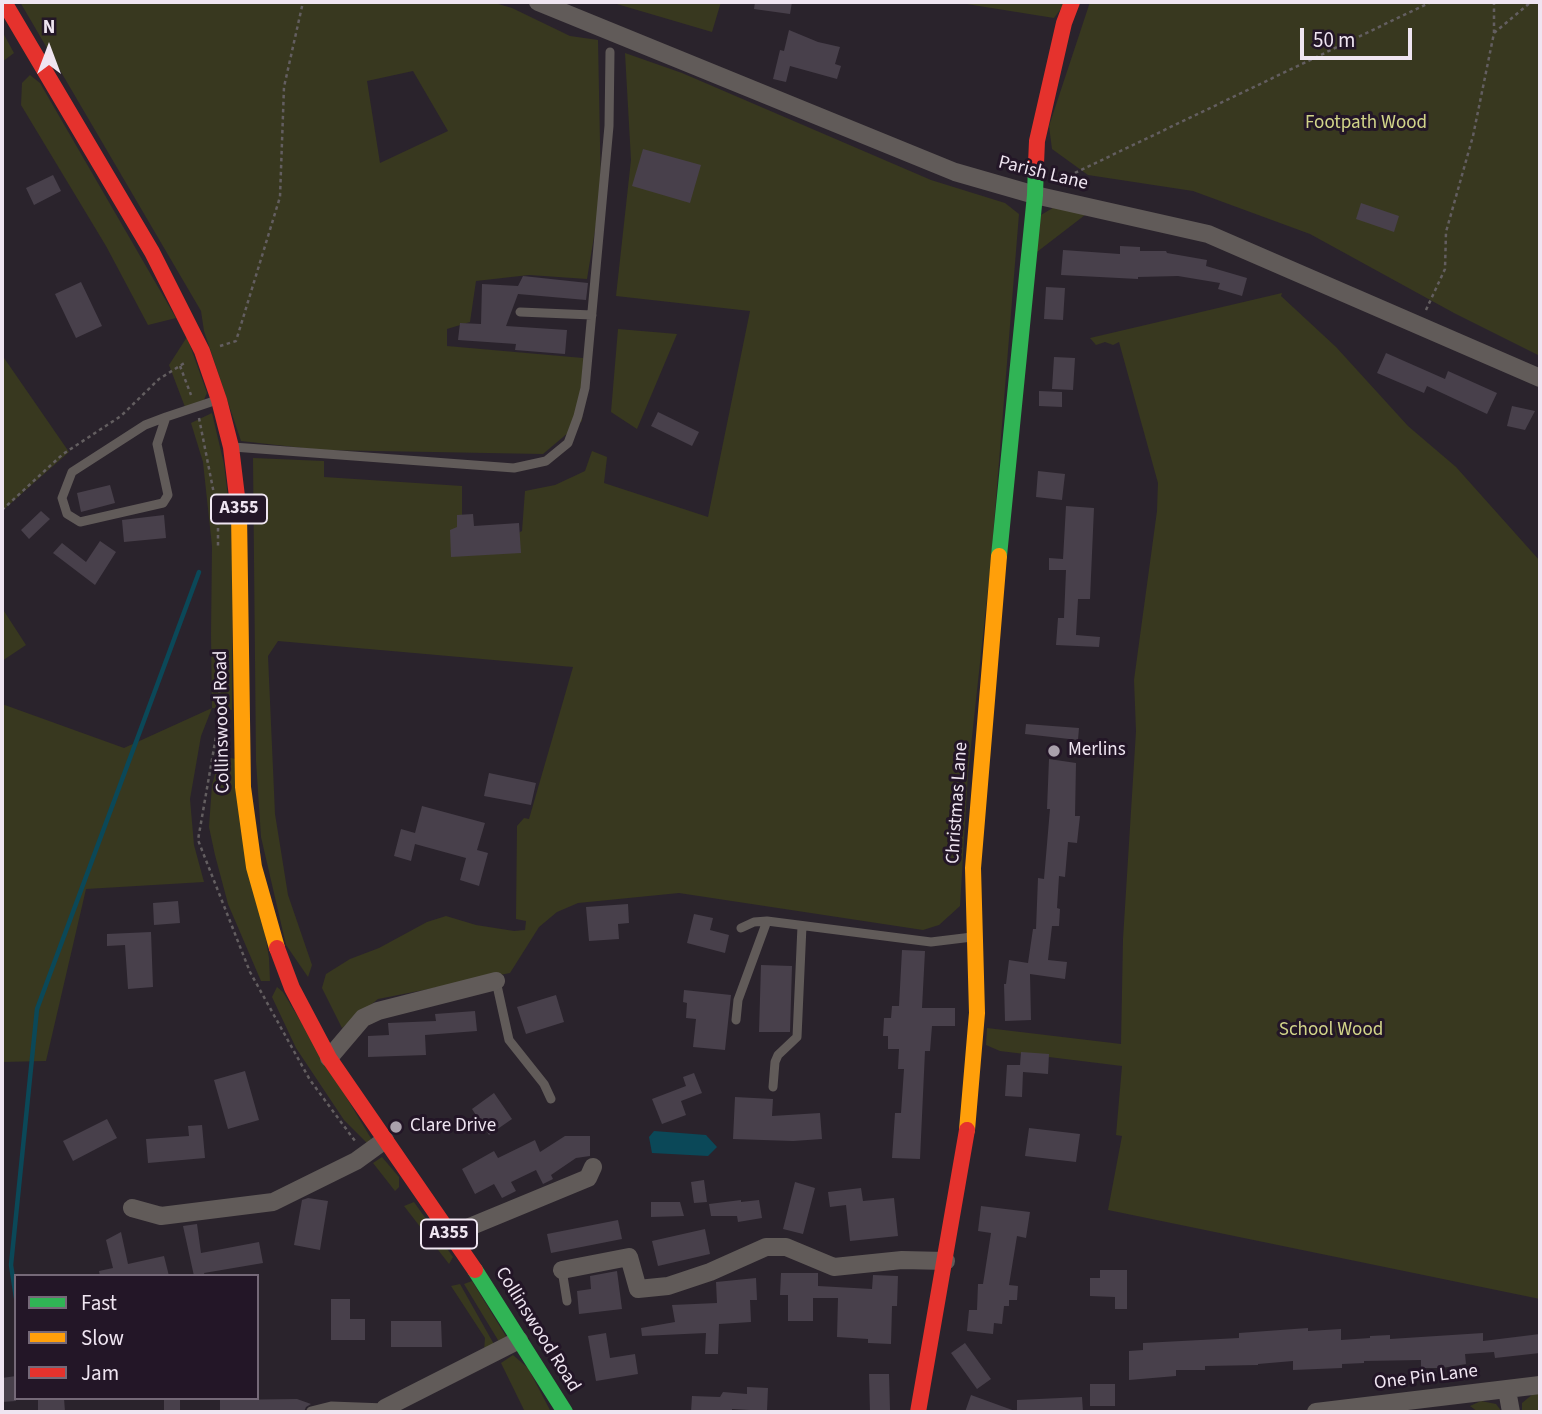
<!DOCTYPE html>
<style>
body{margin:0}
#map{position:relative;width:1542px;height:1414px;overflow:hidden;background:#2a232c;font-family:"Source Sans 3",sans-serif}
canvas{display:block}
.frame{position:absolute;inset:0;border:4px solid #efe5f1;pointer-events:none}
.legend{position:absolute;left:14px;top:1274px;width:245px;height:126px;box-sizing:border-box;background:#231627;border:2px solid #756978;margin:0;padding:9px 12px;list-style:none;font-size:21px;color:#efe5f1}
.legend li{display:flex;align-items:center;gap:14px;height:35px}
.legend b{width:35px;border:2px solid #756978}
.north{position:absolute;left:14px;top:14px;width:70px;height:70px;-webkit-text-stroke:5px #231627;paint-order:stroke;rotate:0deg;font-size:19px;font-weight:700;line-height:28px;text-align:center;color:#efe5f1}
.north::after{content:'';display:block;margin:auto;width:24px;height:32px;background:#efe5f1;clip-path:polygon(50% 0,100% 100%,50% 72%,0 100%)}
.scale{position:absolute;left:1300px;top:28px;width:112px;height:32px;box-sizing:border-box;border:4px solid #efe5f1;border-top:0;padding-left:9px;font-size:21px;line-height:24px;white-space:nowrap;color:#efe5f1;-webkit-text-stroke:5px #231627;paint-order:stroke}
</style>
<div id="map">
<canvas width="1542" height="1414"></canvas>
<div class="frame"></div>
<ul class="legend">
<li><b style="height:9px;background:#30b455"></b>Fast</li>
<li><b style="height:9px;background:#ff9f0a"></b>Slow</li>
<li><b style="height:9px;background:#e5322d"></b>Jam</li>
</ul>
<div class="north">N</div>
<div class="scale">50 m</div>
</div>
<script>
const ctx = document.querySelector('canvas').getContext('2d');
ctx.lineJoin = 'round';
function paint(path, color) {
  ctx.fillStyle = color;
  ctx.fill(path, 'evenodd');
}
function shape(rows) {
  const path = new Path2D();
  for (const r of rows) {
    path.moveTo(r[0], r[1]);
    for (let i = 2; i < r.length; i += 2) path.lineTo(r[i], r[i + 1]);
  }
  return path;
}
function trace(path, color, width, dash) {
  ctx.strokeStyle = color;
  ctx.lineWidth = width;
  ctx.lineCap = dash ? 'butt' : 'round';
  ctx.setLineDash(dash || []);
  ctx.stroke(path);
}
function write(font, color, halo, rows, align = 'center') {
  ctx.font = font + ' "Source Sans 3",sans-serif';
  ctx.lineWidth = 6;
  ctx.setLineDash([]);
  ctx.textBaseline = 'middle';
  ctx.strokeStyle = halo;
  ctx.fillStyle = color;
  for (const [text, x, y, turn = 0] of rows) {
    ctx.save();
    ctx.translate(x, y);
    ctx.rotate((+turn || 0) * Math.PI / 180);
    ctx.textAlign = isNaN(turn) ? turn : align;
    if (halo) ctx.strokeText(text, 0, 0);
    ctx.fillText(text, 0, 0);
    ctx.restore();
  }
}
paint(shape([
 [20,2,491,2,512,8,570,36,598,40,601,194,587,279,529,275,476,281,470,322,447,329,447,346,583,358,582,421,543,454,321,450,241,441,204,331,201,311],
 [413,71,448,131,380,163,367,81],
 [610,2,721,2,712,32],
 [954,2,1066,2,1054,18],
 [1090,2,1540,2,1540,356,1454,313,1310,234,1193,191,1088,175,1052,149,1049,126],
 [2,31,14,53,2,62,4,83,2,83],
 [625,53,682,73,931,180,1005,203,1019,214,991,561,968,774,960,906,939,925,923,930,679,893,578,903,557,912,539,927,510,973,378,999,342,1028,322,988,326,974,350,959,379,948,427,922,446,916,476,925,514,931,525,930,526,921,516,919,517,826,524,818,529,819,573,667,278,641,268,656,275,814,288,895,312,965,308,977,286,945,261,837,256,761,253,458,324,461,324,477,462,486,462,532,514,535,522,531,525,491,555,485,585,471,592,451,607,457,604,483,708,517,750,311,616,296,631,160],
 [30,75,40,83,176,318,148,325,106,246,21,105,22,83],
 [1056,206,1085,215,1033,255,1041,215],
 [1282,293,1281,296,1336,347,1408,426,1456,467,1540,561,1540,1299,1108,1210,1122,1136,1116,1135,1122,1066,1000,1051,986,1045,987,1028,1121,1044,1123,939,1136,731,1134,680,1157,511,1158,483,1119,342,1113,345,1105,342,1096,345,1090,338],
 [618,329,677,334,637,429,611,412],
 [187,337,207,393,203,402,185,407,169,365],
 [2,355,69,452,2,511],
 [212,413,224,464,233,539,232,710,212,708,201,736,190,799,194,845,204,882,86,889,46,1061,2,1062,2,704,124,748,212,708,211,635,212,546,203,462,191,423],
 [2,608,26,645,2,661],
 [220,756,236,759,269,958,270,981,261,981,228,904,215,855,209,827,212,785],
 [277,987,283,992,372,1140,369,1145,344,1120,296,1048,272,997],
 [382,1157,399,1177,399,1187,395,1191,373,1163],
 [414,1202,453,1257,449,1264,404,1206],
 [472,1281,507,1338,501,1345,464,1284],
 [460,1284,495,1346,484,1352,485,1338,451,1286],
 [513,1355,528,1368,551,1412,525,1412,501,1363],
 [1540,1393,1540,1408,1536,1412,1522,1412,1522,1403,1533,1394],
 [1481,1401,1496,1404,1502,1412,1478,1412,1470,1406]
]), '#38381f');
paint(shape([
 [654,1131,706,1135,717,1147,708,1156,652,1153,649,1137]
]), '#0b4858');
trace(shape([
 [16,1298,11,1265,37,1009,199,572]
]), '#0b4858', 4.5);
paint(shape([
 [755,2,792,2,790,14,754,9],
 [789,30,818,42,840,47,835,64,841,66,837,79,790,66,786,82,773,79,780,50,784,51],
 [643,149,701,165,690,203,632,186],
 [53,175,61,191,34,205,26,188],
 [1361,203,1399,216,1394,232,1356,219],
 [1120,246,1140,247,1140,251,1166,251,1167,253,1207,260,1206,266,1247,278,1242,296,1218,289,1220,283,1178,276,1138,277,1138,279,1061,275,1063,250,1120,254],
 [523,276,588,283,586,300,518,294,506,326,567,330,565,354,515,350,516,344,458,340,460,323,481,324,482,284,518,286],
 [81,282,102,326,76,338,55,294],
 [1046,287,1065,288,1063,320,1044,319],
 [1386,353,1445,379,1448,371,1497,393,1487,414,1427,386,1424,393,1377,373],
 [1054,357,1075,358,1073,390,1052,389],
 [1039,391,1062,392,1062,407,1039,406],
 [1512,406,1535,411,1525,430,1507,426],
 [658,412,699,432,692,446,651,426],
 [1038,471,1065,474,1062,500,1036,497],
 [110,485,115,503,81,512,77,493],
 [1066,506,1094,508,1090,599,1078,599,1076,635,1100,637,1099,647,1056,645,1058,618,1064,618,1066,570,1049,570,1049,558,1063,559],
 [41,511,50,519,29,539,21,530],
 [473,514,474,526,519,523,521,553,451,557,450,530,457,527,457,515],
 [164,515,166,538,124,542,122,520],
 [100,541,116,552,95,585,53,553,62,543,86,562],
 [1026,724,1079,728,1078,740,1025,734],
 [1049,759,1076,763,1075,816,1080,816,1077,843,1068,842,1065,877,1059,876,1057,908,1060,909,1059,926,1052,926,1048,960,1067,962,1065,979,1030,974,1031,1020,1005,1021,1004,984,1006,984,1009,960,1028,963,1033,929,1036,929,1038,878,1044,879,1050,809,1047,809],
 [489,773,536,783,531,805,484,796],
 [422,806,485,823,477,850,488,853,479,886,460,880,466,858,415,844,411,861,394,856,401,829,415,833],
 [178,901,180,923,154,925,153,903],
 [628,904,629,923,618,924,619,939,589,941,586,907],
 [694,914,713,918,710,930,729,935,725,953,687,943],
 [151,932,153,987,128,989,125,945,107,946,107,934],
 [902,950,925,951,922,1008,955,1008,955,1026,932,1026,930,1051,925,1051,920,1159,892,1158,895,1113,901,1113,904,1069,898,1069,899,1049,888,1049,888,1036,883,1036,884,1018,891,1018,892,1006,899,1006],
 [761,965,792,966,790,1032,759,1032],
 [684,990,731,995,725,1050,693,1047,696,1019,686,1018,687,1003,683,1002],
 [556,995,564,1022,526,1034,517,1007],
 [475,1011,477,1031,425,1035,426,1055,368,1057,368,1036,389,1035,388,1023,436,1021,435,1014],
 [1021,1052,1049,1054,1048,1074,1023,1072,1022,1097,1005,1096,1007,1065,1020,1065],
 [245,1071,259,1120,228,1129,214,1080],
 [694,1073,702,1093,681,1101,686,1115,662,1124,652,1099,686,1086,683,1077],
 [494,1093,512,1119,489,1135,472,1109],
 [735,1097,773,1099,772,1116,820,1113,822,1139,793,1141,733,1139],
 [107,1119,117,1138,73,1161,63,1141],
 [202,1125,205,1158,148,1163,146,1139,189,1136,188,1126],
 [1029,1128,1080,1134,1076,1162,1025,1156],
 [565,1136,590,1136,590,1156,576,1158,551,1175,553,1179,543,1184,536,1170,511,1182,516,1191,502,1198,494,1184,475,1194,462,1169,494,1151,498,1158,535,1140,540,1152],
 [704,1180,707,1202,694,1203,691,1182],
 [795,1182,815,1188,803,1234,783,1229],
 [861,1188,863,1201,894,1198,898,1236,850,1241,846,1205,830,1207,828,1192],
 [308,1198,328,1201,320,1250,294,1245,302,1200],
 [741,1200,741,1202,759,1200,762,1218,738,1222,737,1216,711,1216,709,1204],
 [651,1202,680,1202,684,1216,651,1217],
 [981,1206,1030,1212,1026,1238,1017,1236,1009,1285,1018,1286,1017,1300,1009,1300,1009,1306,1004,1306,1002,1324,994,1323,993,1334,967,1331,969,1310,977,1310,978,1284,983,1284,991,1233,978,1231],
 [618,1220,622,1239,551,1253,547,1234],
 [197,1224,201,1253,259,1242,263,1263,204,1273,205,1276,194,1276,183,1226],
 [705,1229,710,1254,658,1266,652,1241],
 [121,1232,128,1264,164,1256,169,1276,100,1276,99,1271,113,1268,106,1240],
 [1100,1270,1127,1270,1127,1309,1115,1309,1115,1297,1090,1296,1090,1278,1100,1278],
 [617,1271,622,1309,579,1314,577,1291,591,1289,590,1276],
 [781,1273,818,1273,818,1286,872,1289,873,1275,898,1276,897,1306,892,1306,891,1344,868,1343,868,1339,837,1337,838,1298,813,1298,813,1321,788,1321,788,1295,780,1295],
 [756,1278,757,1300,750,1300,751,1322,719,1324,718,1354,705,1354,706,1333,642,1336,641,1328,675,1322,672,1305,717,1303,716,1282],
 [331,1299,350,1299,350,1319,365,1319,365,1340,331,1340],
 [391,1321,441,1321,442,1347,391,1347],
 [1308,1328,1308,1331,1341,1329,1341,1340,1370,1338,1370,1336,1390,1335,1390,1339,1483,1333,1483,1341,1540,1334,1540,1353,1495,1358,1494,1352,1465,1354,1466,1364,1442,1368,1421,1368,1421,1360,1364,1361,1364,1363,1342,1364,1342,1368,1293,1370,1293,1361,1258,1364,1258,1365,1205,1366,1205,1370,1176,1370,1176,1376,1129,1380,1129,1351,1143,1350,1143,1343,1239,1338,1239,1333],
 [606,1333,610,1358,635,1354,638,1374,596,1381,588,1336],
 [965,1343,991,1379,977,1389,951,1353],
 [869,1374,889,1374,890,1410,870,1411],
 [16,1376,16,1401,2,1402,2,1378],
 [1090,1384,1115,1384,1115,1406,1090,1406],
 [747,1387,768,1388,767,1411,732,1409,732,1412,691,1412,692,1396,720,1397,723,1392,747,1394],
 [971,1395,1015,1411,1015,1412,965,1412],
 [1082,1397,1083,1412,1017,1412,1017,1400],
 [38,1398,64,1398,65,1412,38,1412],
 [164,1398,180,1398,180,1412,164,1412],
 [297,1399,311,1404,306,1407,304,1412,220,1412,220,1400]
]), '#48404b');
trace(shape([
 [1494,33,1531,2],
 [1056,182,1431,2],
 [1426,310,1445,269,1446,232,1473,136,1494,33,1494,2],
 [220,346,236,341,280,197,284,87,303,2],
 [180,366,191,395],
 [199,418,214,494],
 [2,510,63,454,121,416,159,379,186,362],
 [218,521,218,546],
 [220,675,218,725,198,840,250,972,310,1080,355,1141]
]), '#635e60', 2.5, [3.5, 3.5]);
trace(shape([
 [520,312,592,315],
 [166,417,145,425,72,472,62,498,67,514,80,522,163,503,168,495,157,444,166,417,217,400],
 [233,447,514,468,546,461,568,443,578,416,585,388,609,126,610,52],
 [741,928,754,922,767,921,931,942,972,937],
 [496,981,509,1040,544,1084,551,1099],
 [736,1020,738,1000,767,921],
 [773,1087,775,1062,778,1055,797,1037,802,926],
 [562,1270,567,1301],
 [311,1411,331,1406,385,1408]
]), '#615b59', 9);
trace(shape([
 [538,2,955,172,1035,195,1208,234,1540,378],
 [329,1058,363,1018,378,1011,496,981],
 [132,1208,161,1216,273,1202,356,1161,385,1140],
 [450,1235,588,1178,593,1167],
 [562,1270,629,1257,638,1289,668,1286,710,1272,766,1247,786,1247,834,1267,902,1260,946,1261],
 [1507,1390,1511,1412],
 [385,1408,519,1340],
 [1316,1412,1540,1385]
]), '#615b59', 18);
trace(shape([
 [999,556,1035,195,1036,164],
 [475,1270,565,1412]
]), '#30b455', 16);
trace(shape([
 [239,513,243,787,254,867,277,948],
 [967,1130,977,1013,973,868,999,556]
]), '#ff9f0a', 16);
trace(shape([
 [4,2,152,252,202,351,219,400,231,447,239,513],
 [1036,164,1037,141,1064,23,1072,2],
 [277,948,292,988,329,1058,475,1270],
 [918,1412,967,1130]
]), '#e5322d', 16);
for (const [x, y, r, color] of [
 [1054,751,7,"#aaa1ac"],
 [396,1127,7,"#aaa1ac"]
]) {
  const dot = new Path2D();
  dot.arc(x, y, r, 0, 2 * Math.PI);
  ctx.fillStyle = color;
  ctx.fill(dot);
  trace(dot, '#231627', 2.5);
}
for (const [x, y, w] of [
 [239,509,56],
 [449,1234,56]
]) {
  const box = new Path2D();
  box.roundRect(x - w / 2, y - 14.5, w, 29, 5);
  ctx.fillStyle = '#231627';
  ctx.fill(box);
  trace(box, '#efe5f1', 2);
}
write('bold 18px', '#efe5f1', null, [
 ["A355",239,509],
 ["A355",449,1234]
]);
write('19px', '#d1d489', '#231627', [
 ["Footpath Wood",1366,124],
 ["School Wood",1331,1031]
]);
write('19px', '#efe5f1', '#231627', [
 ["Parish Lane",1043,174,14],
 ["Collinswood Road",223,722,-91],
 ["Christmas Lane",958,803,-86],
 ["Collinswood Road",537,1330,58],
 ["One Pin Lane",1426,1378,-7]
]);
write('19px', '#efe5f1', '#231627', [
 ["Merlins",1068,751],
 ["Clare Drive",410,1127]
], 'left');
</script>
